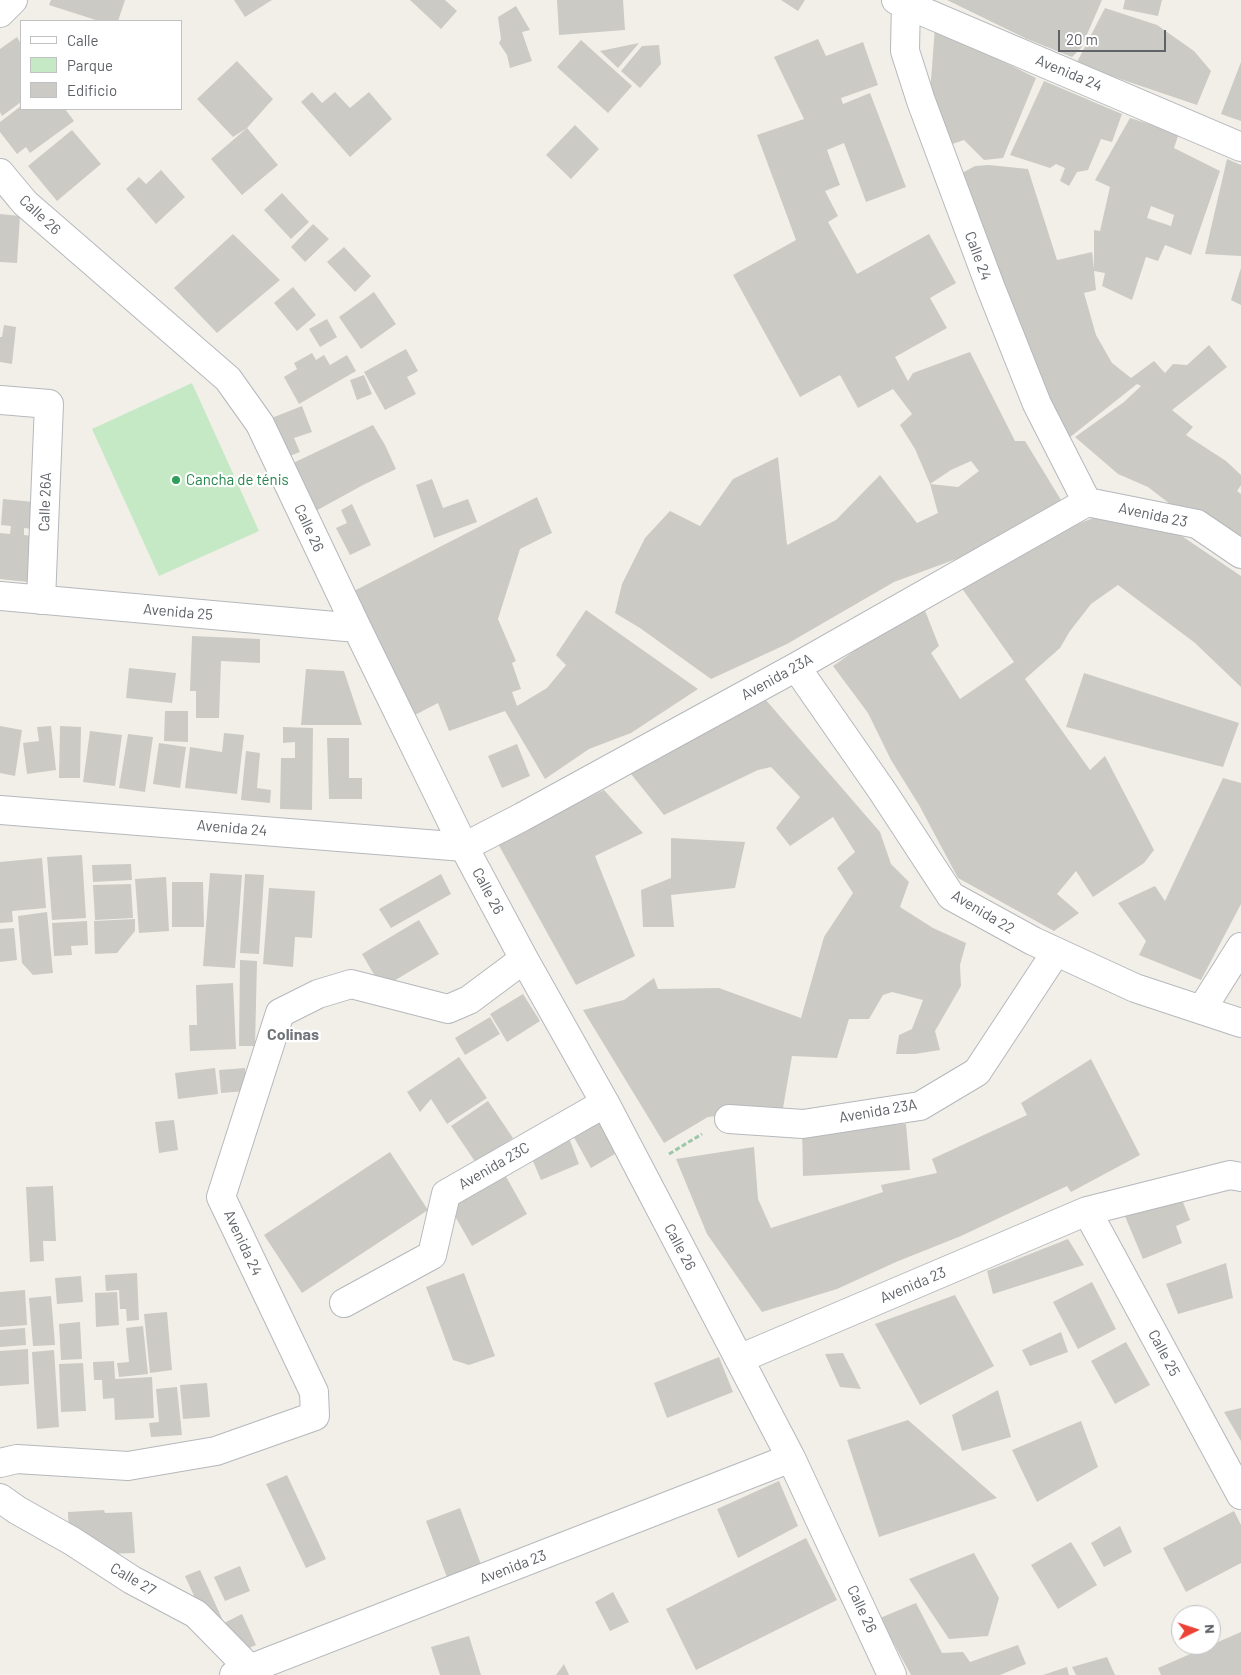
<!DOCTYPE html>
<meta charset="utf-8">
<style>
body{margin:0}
#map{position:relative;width:1241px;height:1675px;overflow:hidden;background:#f1efe8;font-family:Barlow,sans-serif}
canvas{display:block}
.legend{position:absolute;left:20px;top:20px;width:162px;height:90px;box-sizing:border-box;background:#fff;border:1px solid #bfc1c3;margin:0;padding:6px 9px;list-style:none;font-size:15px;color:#5f6368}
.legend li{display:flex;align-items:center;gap:10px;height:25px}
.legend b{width:25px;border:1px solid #bfc1c3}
.north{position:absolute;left:1171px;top:1605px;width:50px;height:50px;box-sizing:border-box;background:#fff;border:1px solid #bfc1c3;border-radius:50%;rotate:86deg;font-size:14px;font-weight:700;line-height:20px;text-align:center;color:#5f6368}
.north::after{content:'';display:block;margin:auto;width:18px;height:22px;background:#ea4335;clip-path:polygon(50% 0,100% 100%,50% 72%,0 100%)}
.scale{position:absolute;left:1058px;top:30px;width:108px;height:22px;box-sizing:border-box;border:2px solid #5f6368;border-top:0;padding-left:6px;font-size:15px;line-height:18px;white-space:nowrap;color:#5f6368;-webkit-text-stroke:4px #fff;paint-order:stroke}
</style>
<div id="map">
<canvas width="1241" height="1675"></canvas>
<ul class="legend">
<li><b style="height:6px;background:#fff"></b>Calle</li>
<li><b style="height:14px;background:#c5e8c5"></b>Parque</li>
<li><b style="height:14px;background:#cccac5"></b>Edificio</li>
</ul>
<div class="north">N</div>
<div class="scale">20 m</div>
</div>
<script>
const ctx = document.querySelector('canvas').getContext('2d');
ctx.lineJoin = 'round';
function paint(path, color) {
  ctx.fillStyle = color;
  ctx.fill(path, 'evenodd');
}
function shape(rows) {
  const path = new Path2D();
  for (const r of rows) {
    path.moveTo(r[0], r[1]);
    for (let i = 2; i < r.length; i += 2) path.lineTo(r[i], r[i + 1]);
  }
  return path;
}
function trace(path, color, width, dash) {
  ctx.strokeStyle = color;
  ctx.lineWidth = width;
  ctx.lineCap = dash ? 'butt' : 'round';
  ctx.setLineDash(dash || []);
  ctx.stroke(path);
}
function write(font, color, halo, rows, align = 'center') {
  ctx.font = font + ' Barlow,sans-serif';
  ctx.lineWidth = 4.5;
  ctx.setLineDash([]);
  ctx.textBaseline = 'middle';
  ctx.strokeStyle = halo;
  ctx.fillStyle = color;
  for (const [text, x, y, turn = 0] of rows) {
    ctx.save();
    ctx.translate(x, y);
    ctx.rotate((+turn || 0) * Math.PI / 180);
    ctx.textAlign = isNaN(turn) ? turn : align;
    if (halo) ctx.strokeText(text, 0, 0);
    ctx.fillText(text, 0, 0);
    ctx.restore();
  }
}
paint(shape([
 [192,383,259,531,159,576,92,429]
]), '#c5e8c5');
paint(shape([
 [51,0,125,0,118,21,99,21,49,5],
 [234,0,272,0,245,17],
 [410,0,445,0,457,11,441,29],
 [557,0,623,0,625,30,559,35],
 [781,0,805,0,798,11],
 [947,0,1102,0,1081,48,1072,57,1027,39],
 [1125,0,1162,0,1158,16,1123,9],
 [516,6,530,30,522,32,532,61,510,68,507,55,499,43,501,39,498,17],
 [1105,8,1157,25,1194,51,1211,71,1197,105,1076,64],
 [935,27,1036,78,1003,158,984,160,964,140,949,145,930,93],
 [17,37,21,44,21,102,2,116,0,112,0,49],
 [818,39,826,56,863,42,878,85,841,98,843,104,870,93,906,187,866,202,844,143,827,150,840,185,825,191,838,216,828,222,857,274,929,234,956,283,930,298,947,328,895,357,908,381,913,373,970,352,1015,441,1025,441,1061,500,994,545,894,582,787,644,711,679,640,628,615,613,622,584,645,538,670,511,700,526,733,479,778,457,787,545,836,520,880,475,917,523,938,513,930,484,958,487,979,471,971,461,951,470,930,484,915,449,900,425,912,414,893,389,858,408,840,375,800,397,733,275,796,240,757,135,804,119,774,57],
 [581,40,632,86,608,113,557,67],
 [639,43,618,68,600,51],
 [659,45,661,64,640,88,621,71,642,46],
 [237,61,273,99,247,128,278,165,242,195,211,159,247,128,233,137,197,99],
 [1241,62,1241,121,1221,114],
 [1044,81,1122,114,1112,142,1101,139,1088,170,1077,172,1069,186,1060,181,1065,168,1056,164,1050,168,1010,155],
 [312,92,322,103,335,92,350,108,369,92,392,119,350,157,301,102],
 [21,106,21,109,65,109,74,121,30,153,26,147,17,154,0,132,0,122],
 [1130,118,1179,133,1174,148,1220,171,1191,255,1165,245,1158,261,1146,257,1132,300,1102,286,1105,273,1094,271,1096,290,1084,293,1096,335,1112,363,1131,378,1154,361,1165,373,1173,364,1187,365,1209,345,1227,367,1172,410,1193,427,1186,435,1226,461,1241,475,1241,485,1237,491,1241,494,1241,543,1187,517,1148,487,1118,474,1075,437,1124,402,1141,386,1137,384,1069,438,1050,406,955,177,975,166,989,165,1028,169,1057,260,1092,252,1094,269,1094,230,1100,231,1110,187,1095,180],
 [1151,206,1174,215,1171,226,1147,218],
 [575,125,599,149,571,179,546,155],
 [72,130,101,164,57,201,28,166],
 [1227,159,1241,165,1241,256,1205,254],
 [161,170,185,197,156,224,126,189,139,177,146,184],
 [282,193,309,222,291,239,264,210],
 [0,214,20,216,17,263,0,262],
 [313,224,329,239,305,262,291,247],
 [233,234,280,280,217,333,174,288],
 [344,247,371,276,355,292,327,262],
 [1241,268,1241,305,1231,300],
 [293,287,316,315,297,331,274,303],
 [374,292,396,324,361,349,339,317],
 [327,319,337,337,320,347,309,329],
 [4,325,16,327,12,364,0,362,0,337,2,337],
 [406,349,418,371,407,377,416,394,385,410,364,372],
 [312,353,316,360,324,355,330,365,347,355,356,371,299,404,284,377,297,369,294,363],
 [364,375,372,394,357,400,350,380],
 [302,406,312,432,294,438,300,452,279,460,264,421],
 [373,425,385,445,396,469,363,485,312,513,289,465],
 [432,479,443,508,468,499,477,522,434,538,416,485],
 [537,497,552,533,520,549,498,619,516,661,512,663,521,689,512,692,517,706,547,688,566,665,556,655,586,610,698,689,631,733,589,749,545,779,505,711,449,731,438,703,413,716,352,592],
 [3,499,34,502,33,529,24,528,24,535,32,536,28,582,0,579,0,533,10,534,11,526,1,525],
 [352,504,371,545,350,555,336,528,347,523,341,510],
 [1104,514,1161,522,1241,576,1241,687,1195,643,1118,585,1091,604,1070,631,1060,648,1025,679,1090,770,1105,756,1154,850,1144,863,1093,897,1076,871,1057,894,1079,913,1054,931,958,878,919,805,891,760,868,713,833,666,922,603,939,646,931,653,960,699,1014,662,956,580,1032,541],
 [192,636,260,639,260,663,221,661,219,718,196,718,196,691,190,691],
 [129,668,176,673,172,703,126,698],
 [306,669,344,671,362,725,301,725],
 [1084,673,1239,723,1223,767,1066,727],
 [765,699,880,832,891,864,909,882,900,907,933,928,966,943,960,965,961,986,935,1031,940,1050,915,1054,896,1054,899,1035,912,1029,923,1000,892,992,883,995,869,1019,849,1019,837,1058,792,1056,783,1108,708,1117,664,1143,583,1010,624,1000,654,978,658,989,719,988,801,1018,824,937,853,893,837,868,855,852,833,817,790,846,776,828,800,797,771,767,758,770,664,815,631,774,716,724],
 [165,711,188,711,188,742,164,741],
 [0,726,22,730,15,776,0,773],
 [51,726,56,770,27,774,23,743,39,741,37,727],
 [60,726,81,727,80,778,59,778],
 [283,727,313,728,312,810,280,809,281,758,295,758,295,742,283,743],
 [90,731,122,735,115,786,83,782],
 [224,733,244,735,237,794,185,788,190,747,222,752],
 [128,734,153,737,145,792,119,788],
 [327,738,349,738,349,778,362,778,362,799,329,799],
 [159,743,186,747,180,788,153,784],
 [517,744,530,776,502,788,488,756],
 [246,751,260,753,257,788,271,790,270,803,241,800],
 [1223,778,1241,783,1241,904,1201,980,1139,955,1146,941,1118,903,1155,886,1165,901],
 [604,790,643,833,595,856,635,956,576,985,497,842],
 [671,838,745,842,735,888,671,895,674,927,643,927,641,890,671,878],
 [82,855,86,918,52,920,47,857],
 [42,858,46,908,12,911,13,922,0,923,0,862],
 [131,864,132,880,93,882,92,865],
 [210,873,242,875,235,968,203,966],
 [245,874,264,875,259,954,240,953],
 [441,874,451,894,391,928,379,909],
 [166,877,169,931,139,933,135,879],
 [172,882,203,882,204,927,172,927],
 [131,884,133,918,95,920,93,885],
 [269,888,315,891,312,938,295,937,293,967,263,964],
 [47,912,53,973,33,975,22,963,18,916],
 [135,919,135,931,117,953,95,954,94,921],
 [419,920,439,954,382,988,362,954],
 [87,921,88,945,71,946,72,955,54,956,52,923],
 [14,928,17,960,0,962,0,929],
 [240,960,257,961,255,1046,239,1046],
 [233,983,236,1049,190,1051,189,1025,197,1025,196,985],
 [523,994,540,1021,507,1042,490,1014],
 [490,1017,500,1034,465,1055,455,1038],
 [459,1057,487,1098,447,1124,431,1099,420,1112,407,1092],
 [1091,1059,1140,1155,1071,1192,1067,1186,961,1236,896,1262,837,1289,762,1312,707,1234,676,1159,754,1147,758,1199,771,1228,883,1192,881,1185,937,1173,932,1159,1027,1115,1021,1103],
 [215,1068,218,1094,178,1099,175,1073],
 [245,1068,247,1091,221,1093,219,1070],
 [488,1101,513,1138,476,1163,451,1126],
 [600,1116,620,1151,591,1168,571,1132],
 [174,1120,178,1150,159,1153,155,1122],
 [906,1124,910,1170,803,1176,802,1127],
 [569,1138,579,1164,541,1180,530,1154],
 [390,1152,428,1210,302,1293,264,1235],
 [504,1173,527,1214,472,1246,452,1211,463,1197],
 [53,1186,56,1241,43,1241,44,1261,30,1262,26,1187],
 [1179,1192,1190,1220,1176,1226,1182,1243,1143,1259,1124,1214],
 [1068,1239,1084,1265,993,1294,987,1271],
 [1226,1263,1233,1298,1178,1314,1166,1284],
 [137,1273,139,1320,127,1321,126,1309,120,1309,119,1290,106,1291,105,1275],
 [464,1273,495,1356,469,1365,453,1360,426,1287],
 [81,1276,83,1302,57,1304,55,1278],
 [1092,1282,1116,1329,1078,1349,1053,1302],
 [25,1290,27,1325,0,1327,0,1292],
 [117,1292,119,1325,96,1327,95,1293],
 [955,1295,994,1366,920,1405,875,1324],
 [51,1296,55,1345,33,1346,29,1298],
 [167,1312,172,1370,150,1373,144,1314],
 [80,1322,82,1359,61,1360,59,1324],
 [143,1326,148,1374,119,1377,117,1363,129,1362,126,1328],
 [25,1328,26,1345,0,1347,0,1330],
 [1061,1332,1068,1352,1030,1366,1022,1350],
 [1126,1342,1150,1385,1115,1404,1091,1361],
 [28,1349,29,1384,0,1386,0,1351],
 [54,1350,59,1427,37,1429,32,1352],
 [843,1353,861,1389,840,1387,825,1354],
 [719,1357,733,1392,667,1418,654,1383],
 [114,1361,115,1379,152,1377,154,1418,115,1420,114,1398,103,1399,102,1380,94,1380,93,1362],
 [83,1363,86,1411,61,1412,59,1364],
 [207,1383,210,1417,183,1419,180,1385],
 [177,1387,182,1435,151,1437,149,1423,159,1422,156,1389],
 [998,1390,1011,1437,962,1451,952,1415],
 [1241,1408,1241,1441,1224,1412],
 [908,1420,997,1498,879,1537,847,1440],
 [1081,1421,1098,1467,1037,1502,1012,1450],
 [287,1475,326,1559,306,1568,266,1484],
 [779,1481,798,1526,738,1558,717,1509],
 [460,1508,482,1567,448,1580,426,1521],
 [104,1510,105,1513,132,1512,135,1553,107,1554,69,1534,68,1512],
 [1234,1511,1241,1525,1241,1563,1186,1592,1163,1548],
 [1120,1526,1132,1552,1104,1567,1091,1543],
 [806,1538,837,1600,696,1670,666,1609],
 [1071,1542,1097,1585,1058,1609,1031,1565],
 [974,1553,999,1598,988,1636,949,1639,909,1579],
 [240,1566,250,1591,225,1601,214,1577],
 [200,1570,224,1623,242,1614,256,1645,223,1660,185,1576],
 [613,1592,629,1622,610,1631,595,1602],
 [916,1603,942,1653,963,1652,970,1662,1018,1645,1026,1664,1000,1675,911,1675,880,1618],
 [1241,1632,1241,1675,1161,1675,1158,1668],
 [469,1636,481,1675,440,1675,431,1647],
 [1107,1657,1115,1675,1076,1675,1072,1667],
 [564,1664,569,1675,556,1675],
 [1067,1667,1069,1675,1043,1675]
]), '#cccac5');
const minor = shape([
 [896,0,1241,147],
 [906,0,905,51,921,101,990,286,1037,404,1087,502],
 [0,13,13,0],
 [0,173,25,203,228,379,260,424,357,628,464,847,524,959,605,1103,791,1458,892,1675],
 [0,400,49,404,41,600],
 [1087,502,1197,524,1241,554],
 [0,596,357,628],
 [796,667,883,792,951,896,1033,941,1135,988,1241,1023],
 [0,810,464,847,522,817,796,667,1087,502],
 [1202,1009,1241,947],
 [729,1119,803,1124,920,1106,977,1072,1056,952],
 [1087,1211,1241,1495],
 [344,1303,432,1255,446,1194,605,1103],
 [739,1359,1087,1211,1230,1175,1241,1177],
 [0,1463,17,1459,128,1466,216,1451,315,1416,314,1392,221,1197,280,1013,318,994,351,984,448,1009,469,1000,524,959],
 [0,1498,17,1510,72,1541,132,1580,196,1614,250,1669,252,1675],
 [234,1675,791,1458]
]);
trace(minor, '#b5b8bc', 30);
trace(shape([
 [669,1154,702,1134]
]), '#9cc7a9', 3, [5, 2.5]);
trace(minor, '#fff', 28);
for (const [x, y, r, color] of [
 [176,480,5,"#2e9e5b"]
]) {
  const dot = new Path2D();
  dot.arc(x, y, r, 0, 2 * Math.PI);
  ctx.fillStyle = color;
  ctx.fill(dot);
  trace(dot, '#fff', 2);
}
write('15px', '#5f6368', '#fff', [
 ["Avenida 24",1069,73,23],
 ["Calle 26",40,215,43],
 ["Calle 24",978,256,70],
 ["Calle 26A",45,502,-88],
 ["Avenida 23",1153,515,12],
 ["Calle 26",309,528,65],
 ["Avenida 25",178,612,5],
 ["Avenida 23A",777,677,-29],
 ["Avenida 24",232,828,5],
 ["Calle 26",488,891,62],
 ["Avenida 22",983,912,31],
 ["Avenida 23A",878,1111,-10],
 ["Avenida 23C",494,1166,-30],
 ["Avenida 24",243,1243,65],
 ["Calle 26",680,1247,62],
 ["Avenida 23",913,1285,-23],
 ["Calle 25",1164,1353,62],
 ["Avenida 23",513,1567,-21],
 ["Calle 27",133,1579,30],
 ["Calle 26",862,1609,65]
]);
write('15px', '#27864d', '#fff', [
 ["Cancha de ténis",186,480]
], 'left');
write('bold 16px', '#70757a', '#fff', [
 ["Colinas",293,1035]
]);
</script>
